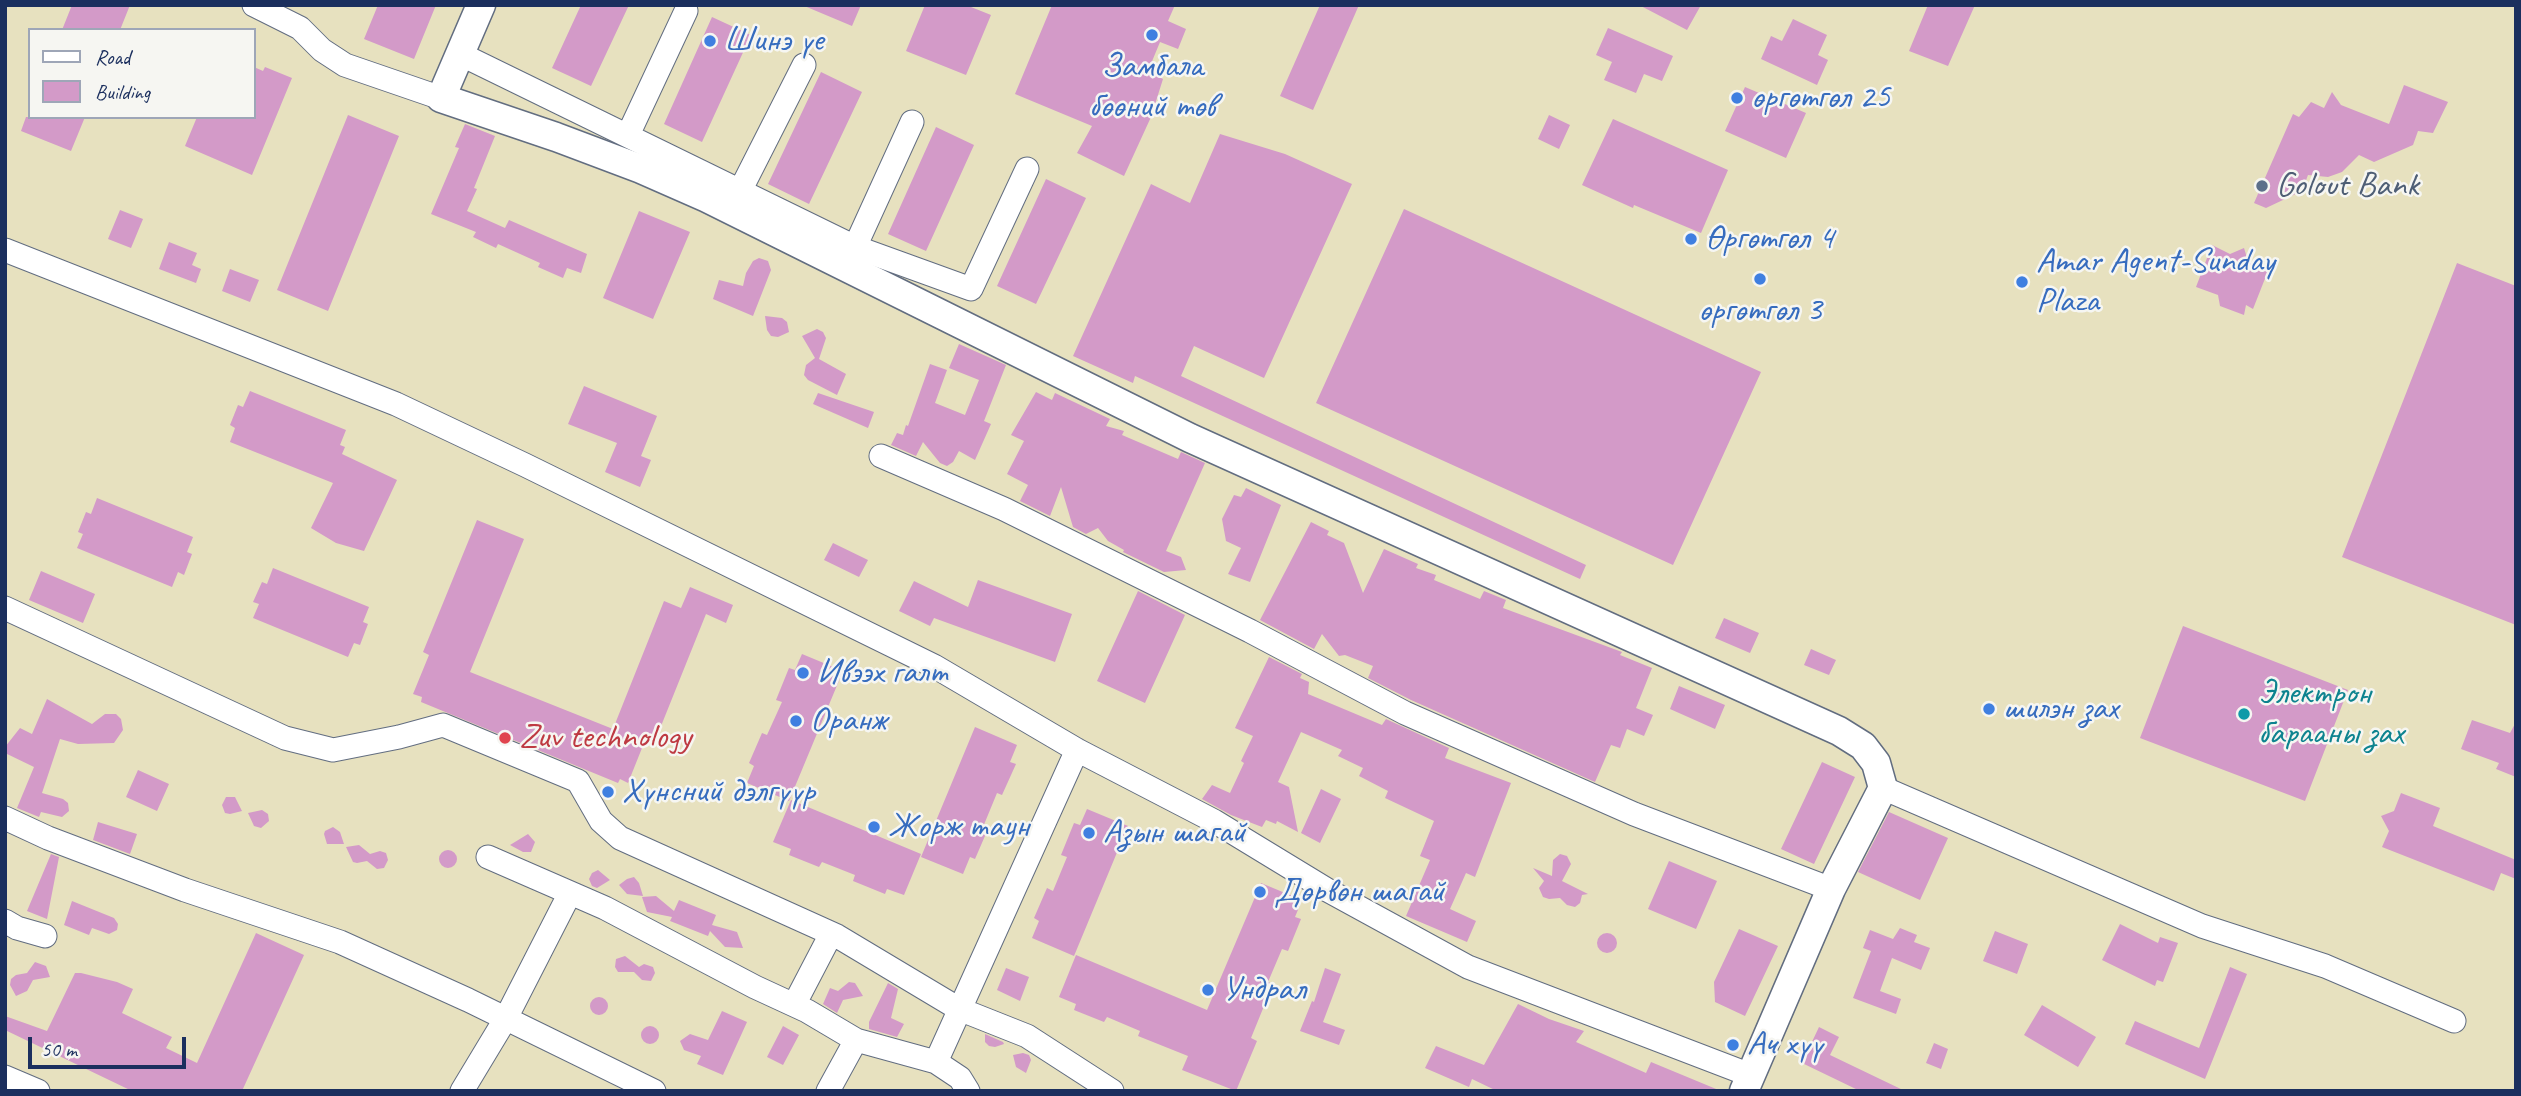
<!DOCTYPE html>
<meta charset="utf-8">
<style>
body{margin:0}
#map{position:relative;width:2521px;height:1096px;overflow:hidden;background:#e7e1bf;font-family:Caveat,sans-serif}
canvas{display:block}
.frame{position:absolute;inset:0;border:7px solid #1b2f5e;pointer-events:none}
.legend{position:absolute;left:28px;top:28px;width:228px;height:91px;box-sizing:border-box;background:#f6f6f2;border:2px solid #9ea6b7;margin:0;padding:9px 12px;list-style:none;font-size:21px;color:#1b2f5e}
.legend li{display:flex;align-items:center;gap:14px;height:35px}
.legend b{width:35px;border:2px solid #9ea6b7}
.scale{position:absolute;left:28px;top:1037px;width:158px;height:32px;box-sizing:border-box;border:4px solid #1b2f5e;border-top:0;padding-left:9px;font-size:21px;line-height:24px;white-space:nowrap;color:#1b2f5e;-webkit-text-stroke:5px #f6f6f2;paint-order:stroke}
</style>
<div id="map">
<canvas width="2521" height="1096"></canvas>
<div class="frame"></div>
<ul class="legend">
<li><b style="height:9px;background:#fff"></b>Road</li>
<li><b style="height:19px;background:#d39ac8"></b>Building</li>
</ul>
<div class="scale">50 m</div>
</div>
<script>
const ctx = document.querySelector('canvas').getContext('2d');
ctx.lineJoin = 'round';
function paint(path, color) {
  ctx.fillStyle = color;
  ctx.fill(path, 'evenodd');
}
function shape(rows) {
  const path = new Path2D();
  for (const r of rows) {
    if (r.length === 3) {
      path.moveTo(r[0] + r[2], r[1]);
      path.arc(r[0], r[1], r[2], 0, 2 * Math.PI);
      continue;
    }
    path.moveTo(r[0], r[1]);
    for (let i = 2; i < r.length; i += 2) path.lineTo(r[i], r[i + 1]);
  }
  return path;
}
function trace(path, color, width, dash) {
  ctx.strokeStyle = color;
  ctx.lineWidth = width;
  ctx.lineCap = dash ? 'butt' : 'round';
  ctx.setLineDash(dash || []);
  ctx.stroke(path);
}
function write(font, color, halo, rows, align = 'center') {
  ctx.font = font + ' Caveat,sans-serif';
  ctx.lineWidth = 5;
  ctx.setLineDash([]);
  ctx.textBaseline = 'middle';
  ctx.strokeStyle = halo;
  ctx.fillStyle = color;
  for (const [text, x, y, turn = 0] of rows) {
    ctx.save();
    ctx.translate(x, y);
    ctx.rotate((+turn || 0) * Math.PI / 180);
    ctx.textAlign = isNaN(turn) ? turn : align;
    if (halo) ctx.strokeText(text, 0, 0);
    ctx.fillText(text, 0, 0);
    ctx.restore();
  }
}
paint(shape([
 [72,5,130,5,120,30,62,30],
 [378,5,436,5,414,59,364,39],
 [581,5,629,5,591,86,552,68],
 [802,5,861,5,852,26],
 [925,5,966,5,991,15,966,75,906,51],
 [1052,5,1175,5,1168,21,1186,29,1178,49,1160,42,1148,71,1163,79,1151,117,1124,176,1077,153,1092,126,1015,94],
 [1320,5,1359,5,1313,110,1280,96],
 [1639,5,1701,5,1687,30],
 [1928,5,1975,5,1948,66,1909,51],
 [712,17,751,35,702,142,664,124],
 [1793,19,1827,35,1818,55,1828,60,1817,85,1761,59,1771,36,1782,41],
 [1608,28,1673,56,1662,81,1644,74,1636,93,1604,80,1612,62,1596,55],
 [254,67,263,71,265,67,292,78,252,175,185,146,197,117,254,117],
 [821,72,862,92,809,204,768,184],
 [2404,85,2448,102,2433,133,2418,131,2413,145,2374,162,2359,155,2342,172,2328,177,2308,175,2302,191,2266,208,2254,203,2293,114,2299,117,2311,102,2324,108,2332,92,2341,105,2389,124],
 [1745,87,1806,113,1786,158,1725,131],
 [348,115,399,136,328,311,277,290],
 [1549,115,1570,125,1559,149,1538,139],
 [26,117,85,117,71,151,21,131],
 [1613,119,1728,170,1701,233,1634,205,1633,208,1582,185],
 [465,124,495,136,474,188,477,189,467,211,505,228,509,220,587,254,581,273,567,268,563,278,538,267,540,263,498,244,496,248,473,237,476,232,431,214,459,148,455,147],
 [936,127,974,145,926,251,888,234],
 [1220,134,1285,154,1352,184,1264,378,1194,346,1181,376,1586,565,1580,579,1135,376,1133,383,1073,356,1151,184,1190,203],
 [1046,179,1086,198,1036,304,997,286],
 [1404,209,1761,372,1673,565,1316,403],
 [120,210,143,219,131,248,108,239],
 [639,211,690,232,653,319,603,298],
 [169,242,197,253,192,265,201,269,196,283,159,269],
 [2212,245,2230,254,2244,248,2248,261,2268,271,2253,309,2246,305,2244,315,2220,306,2218,295,2196,287],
 [759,258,768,261,771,270,753,316,713,299,719,280,743,286,746,273,753,261],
 [2457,263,2516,286,2516,625,2342,557],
 [230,269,259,280,250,302,222,291],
 [765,316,782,318,787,322,789,332,778,337,771,336,767,330],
 [817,329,823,332,826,338,819,359,846,374,837,395,808,380,804,375,806,365,815,358,802,336],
 [959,344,1006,365,984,421,991,424,975,460,959,451,953,462,947,466,940,463,923,442,916,456,891,445,897,433,903,435,906,425,908,426,930,364,947,370,935,403,965,415,979,380,949,368],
 [584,386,657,416,641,456,651,460,640,487,605,472,617,443,568,424],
 [250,391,346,430,340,445,345,447,342,454,397,480,364,551,336,543,311,528,333,483,230,442,235,428,230,425,238,405,243,407],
 [1036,392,1052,400,1055,393,1110,419,1106,426,1124,431,1122,435,1178,459,1181,452,1205,463,1166,551,1181,557,1186,570,1164,572,1123,552,1124,550,1108,541,1098,528,1086,534,1073,527,1061,487,1050,516,1020,501,1028,485,1007,474,1024,441,1011,435],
 [818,393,874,412,868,428,813,404],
 [1246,488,1281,505,1250,582,1228,574,1241,548,1226,541,1222,519,1234,495,1241,497],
 [97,498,193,537,187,552,192,554,184,575,178,572,172,587,77,548,83,534,78,532,86,512,91,514],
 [477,520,524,539,470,672,613,729,664,601,681,608,690,587,733,605,726,623,706,614,653,746,644,743,628,783,620,779,618,783,421,702,422,697,413,694,429,655,423,652],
 [1311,522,1329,531,1327,535,1344,543,1363,593,1384,549,1418,564,1416,568,1436,575,1434,580,1480,599,1484,591,1506,600,1503,608,1622,652,1620,655,1652,668,1636,708,1653,715,1644,736,1627,729,1620,748,1611,745,1595,782,1411,700,1368,678,1373,666,1345,655,1339,656,1322,634,1314,649,1260,620],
 [833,543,868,560,859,577,824,560],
 [273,568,369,607,363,622,368,624,360,645,354,643,348,657,253,618,259,604,253,602,262,582,267,584],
 [41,571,95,594,83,623,29,600],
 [978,580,1072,614,1055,662,934,618,930,626,899,611,914,581,968,607],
 [1138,591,1185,615,1145,703,1097,681],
 [1724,618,1759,633,1750,653,1715,638],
 [2183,626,2348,690,2305,801,2140,738],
 [1811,649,1836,660,1829,675,1804,665],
 [802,654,843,671,789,801,747,783,754,766,749,763,762,733,767,735,782,702,776,700,789,668,795,670],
 [1269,657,1302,674,1300,678,1309,682,1308,694,1382,725,1386,719,1449,748,1445,758,1511,783,1475,877,1466,873,1450,909,1476,921,1467,942,1406,916,1430,860,1420,856,1434,821,1385,798,1388,791,1359,776,1363,768,1338,756,1342,750,1301,732,1278,782,1289,787,1298,832,1277,821,1276,824,1266,820,1262,827,1231,815,1202,799,1212,785,1230,793,1244,763,1241,761,1253,736,1235,728],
 [1679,686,1725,705,1715,729,1670,709],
 [47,699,92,724,105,714,116,714,121,719,123,730,114,743,78,744,60,739,42,793,63,799,68,803,69,811,62,817,41,812,39,817,17,808,34,767,5,753,5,747,20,728,32,734],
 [2472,720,2510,733,2516,722,2516,777,2496,769,2499,763,2461,749],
 [975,727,1017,745,1010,762,1016,764,1002,795,997,793,983,827,988,829,975,859,970,857,963,874,921,857],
 [1822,762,1855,777,1814,864,1781,849],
 [138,770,169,784,157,811,126,797],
 [1321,789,1341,799,1320,843,1301,833],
 [2401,793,2440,808,2433,826,2516,860,2516,879,2501,873,2494,891,2382,847,2389,831,2381,816,2394,811],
 [226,797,235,797,242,811,230,814,225,813,222,805],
 [791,800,921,854,904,895,887,889,885,894,853,881,855,875,822,862,819,867,789,855,791,849,773,842],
 [1087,809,1128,826,1074,956,1032,938,1039,921,1034,918,1047,888,1053,891,1067,857,1061,855,1074,823,1080,825],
 [262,810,268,814,269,821,261,828,254,826,248,813],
 [1889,812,1948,838,1920,900,1858,872],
 [98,822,137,834,130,854,93,840],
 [333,827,340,832,344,844,327,844,324,834,325,831],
 [528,834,535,842,531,852,523,852,510,845],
 [359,845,370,854,380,851,386,853,388,860,384,868,377,869,367,861,357,863,353,862,346,847],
 [448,859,9],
 [51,854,59,857,47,919,27,911],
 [1560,854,1567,856,1571,864,1562,881,1588,894,1582,895,1580,903,1575,907,1567,905,1560,898,1549,899,1543,897,1539,888,1544,881,1533,868,1552,876,1553,860],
 [1669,861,1717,881,1696,929,1648,909],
 [598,870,610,880,597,888,592,886,589,879,592,873],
 [634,877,639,883,643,896,627,894,619,885,627,879],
 [1261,883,1302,900,1295,917,1301,919,1288,951,1282,949,1268,982,1273,984,1251,1038,1257,1041,1236,1091,1182,1070,1188,1056,1138,1036,1140,1031,1107,1017,1104,1022,1074,1010,1076,1004,1059,997,1076,955,1207,1010],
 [656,896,674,911,679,900,716,915,712,925,737,932,743,948,725,947,710,931,708,936,670,921,672,917,647,912,642,897],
 [72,901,114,918,118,924,117,930,109,934,92,928,89,935,64,925],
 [2120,924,2158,943,2160,937,2178,943,2163,982,2157,980,2155,986,2102,960],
 [1900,928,1917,935,1914,942,1930,948,1921,970,1892,958,1880,991,1901,999,1896,1014,1853,998,1871,951,1863,948,1870,930,1893,939],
 [1739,929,1778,946,1745,1016,1715,1002,1714,982],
 [1995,931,2028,944,2017,974,1983,961],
 [256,933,304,955,242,1091,132,1091,5,1030,5,1016,47,1031,75,973,81,973,117,982,133,989,122,1013,172,1037,166,1048,197,1063],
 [1607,943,10],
 [625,956,639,967,644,964,653,967,655,973,651,981,642,980,634,972,618,972,615,967,616,959],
 [35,962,46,966,50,977,33,980,27,991,16,996,10,985,11,979,16,975,27,973],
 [2230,967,2247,974,2205,1079,2125,1044,2135,1021,2199,1048],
 [1006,968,1029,977,1020,1001,997,990],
 [1325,968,1341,974,1323,1022,1345,1030,1339,1045,1300,1031,1312,1001,1314,1002],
 [849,982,855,983,863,996,843,1000,837,1013,823,1004,830,988,838,991],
 [888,983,898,989,891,1018,904,1024,897,1037,869,1029,869,1022],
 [599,1006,9],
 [1518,1004,1549,1019,1584,1031,1576,1042,1646,1073,1651,1062,1721,1091,1497,1091,1472,1079,1469,1087,1425,1068,1436,1046,1484,1065],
 [2042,1005,2096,1037,2078,1067,2024,1035],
 [722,1011,747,1022,723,1075,697,1064,701,1056,684,1050,680,1041,690,1034,708,1040],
 [783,1026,799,1035,783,1065,767,1057],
 [650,1035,9],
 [1819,1027,1839,1037,1830,1055,1905,1091,1860,1091,1802,1063],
 [985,1034,1003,1042,1004,1044,995,1047,989,1046,985,1042],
 [1934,1043,1948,1049,1941,1069,1926,1063],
 [1023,1053,1029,1055,1031,1060,1026,1073,1016,1067,1013,1055]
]), '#d39ac8');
const minor = shape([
 [254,5,300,28,322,50,345,65,441,98],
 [460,54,855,247,971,289,1027,169],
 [628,135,686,11],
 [740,191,804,65],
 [855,247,912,122],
 [5,250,396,404,525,465,934,666,1077,750,1214,821,1329,891,1468,967,1750,1075],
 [881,456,1004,509,1250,631,1405,713,1634,814,1831,889],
 [5,608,285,738,333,750,399,737,443,725,578,781,601,821,620,838,837,936,959,1009,1027,1036,1112,1091],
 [1883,788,2202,926,2325,966,2454,1021],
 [5,818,48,838,185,890,340,942,468,1000,654,1091],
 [488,857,605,908,755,987,807,1011,856,1040,936,1062,1077,750],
 [5,921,17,928,45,936],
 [794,1005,831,934],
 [936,1062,960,1078,968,1091],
 [5,1077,38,1091],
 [462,1091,506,1018,570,893],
 [828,1091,856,1040]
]);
const tertiary = shape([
 [481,5,441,98,556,137,641,169,707,198,1190,438,1839,731,1863,746,1876,763,1883,788,1831,889,1744,1091]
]);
trace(minor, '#626d80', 25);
trace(tertiary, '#626d80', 31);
trace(minor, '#fff', 23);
trace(tertiary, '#fff', 28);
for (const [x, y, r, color] of [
 [1152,35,7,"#3f7fe0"],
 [710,41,7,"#3f7fe0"],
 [1737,98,7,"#3f7fe0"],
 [2262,186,7,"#5c6f8a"],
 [1691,239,7,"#3f7fe0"],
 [1760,279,7,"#3f7fe0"],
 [2022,282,7,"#3f7fe0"],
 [803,673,7,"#3f7fe0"],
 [1989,709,7,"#3f7fe0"],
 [2244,714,7,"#0f9aa8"],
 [796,721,7,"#3f7fe0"],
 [505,738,7,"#e0444e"],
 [608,792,7,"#3f7fe0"],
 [874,827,7,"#3f7fe0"],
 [1089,833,7,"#3f7fe0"],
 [1260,892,7,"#3f7fe0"],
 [1208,990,7,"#3f7fe0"],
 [1733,1045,7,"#3f7fe0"]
]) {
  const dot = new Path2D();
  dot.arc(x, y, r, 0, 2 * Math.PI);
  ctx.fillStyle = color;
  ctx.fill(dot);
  trace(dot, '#f6f6f2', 2.5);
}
write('35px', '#366cbe', '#f6f6f2', [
 ["Шинэ үе",724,41],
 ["Замбала",1152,67,"center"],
 ["бөөний төв",1152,107,"center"],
 ["өргөтгөл 25",1751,98],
 ["Өргөтгөл 4",1705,239],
 ["Amar Agent-Sunday",2036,262],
 ["Plaza",2036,302],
 ["өргөтгөл 3",1760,311,"center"],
 ["Ивээх галт",817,673],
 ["шилэн зах",2003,709],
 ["Оранж",810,721],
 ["Хүнсний дэлгүүр",622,792],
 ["Жорж таун",888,827],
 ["Азын шагай",1103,833],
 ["Дөрвөн шагай",1274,892],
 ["Ундрал",1222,990],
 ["Ач хүү",1747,1045]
], 'left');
write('35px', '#4e5e75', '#f6f6f2', [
 ["Golout Bank",2276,186]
], 'left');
write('35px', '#0d838f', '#f6f6f2', [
 ["Электрон",2258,694],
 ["барааны зах",2258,734]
], 'left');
write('35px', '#be3a42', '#f6f6f2', [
 ["Zuv technology",519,738]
], 'left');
</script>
